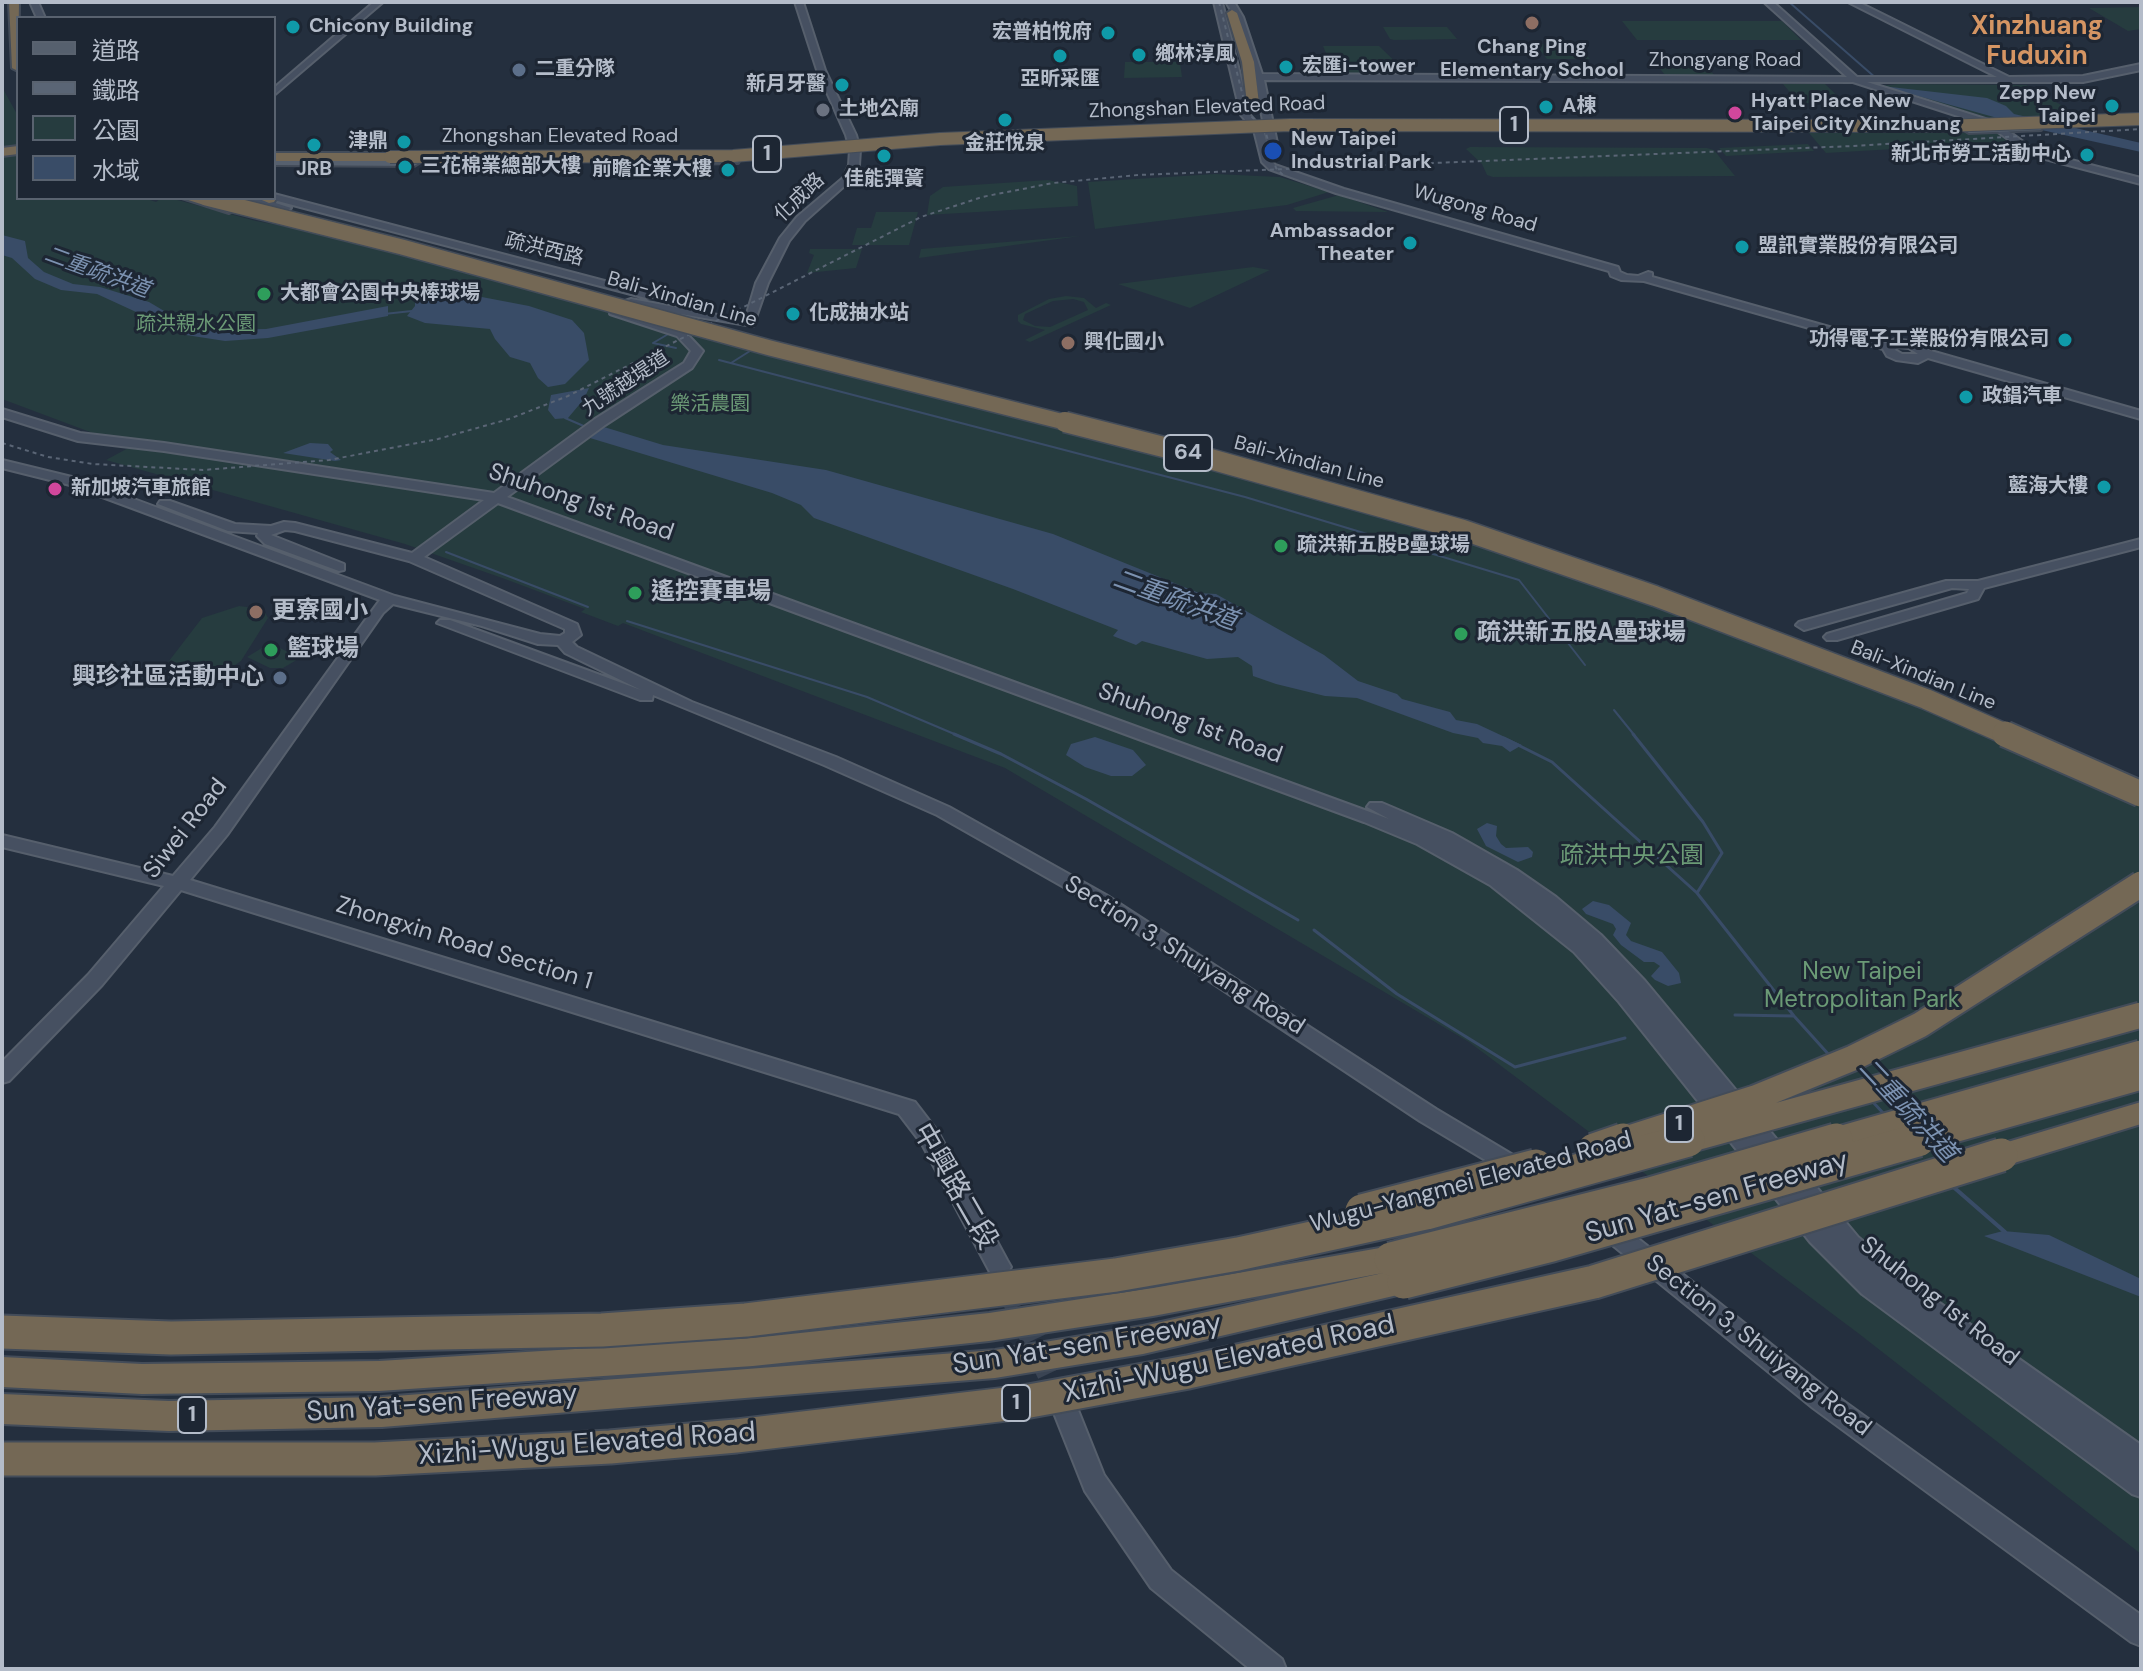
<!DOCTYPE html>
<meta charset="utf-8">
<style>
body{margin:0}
#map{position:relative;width:2143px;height:1671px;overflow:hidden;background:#242f3e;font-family:"DM Sans","Noto Sans TC",sans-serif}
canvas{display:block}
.frame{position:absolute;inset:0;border:4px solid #b4bcc9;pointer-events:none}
.legend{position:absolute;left:16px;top:16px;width:260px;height:184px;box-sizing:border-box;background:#1d2633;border:2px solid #59626f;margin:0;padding:10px 14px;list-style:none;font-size:24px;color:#b4bcc9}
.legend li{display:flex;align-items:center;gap:16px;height:40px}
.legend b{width:40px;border:2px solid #59626f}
</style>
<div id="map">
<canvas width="2143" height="1671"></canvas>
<div class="frame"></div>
<ul class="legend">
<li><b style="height:10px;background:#56606e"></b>道路</li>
<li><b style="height:10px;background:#5a6575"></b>鐵路</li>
<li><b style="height:22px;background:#263c3f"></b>公園</li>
<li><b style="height:22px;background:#394c67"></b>水域</li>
</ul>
</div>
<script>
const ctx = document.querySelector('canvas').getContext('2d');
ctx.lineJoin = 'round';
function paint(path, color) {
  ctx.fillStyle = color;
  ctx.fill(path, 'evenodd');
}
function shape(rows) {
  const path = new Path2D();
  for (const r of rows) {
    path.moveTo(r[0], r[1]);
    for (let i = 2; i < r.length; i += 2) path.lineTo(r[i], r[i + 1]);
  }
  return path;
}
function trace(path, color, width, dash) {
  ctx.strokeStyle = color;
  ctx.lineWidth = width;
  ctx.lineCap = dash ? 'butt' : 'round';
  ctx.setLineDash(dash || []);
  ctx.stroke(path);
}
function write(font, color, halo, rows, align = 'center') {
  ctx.font = font + ' "DM Sans","Noto Sans TC",sans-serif';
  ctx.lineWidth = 6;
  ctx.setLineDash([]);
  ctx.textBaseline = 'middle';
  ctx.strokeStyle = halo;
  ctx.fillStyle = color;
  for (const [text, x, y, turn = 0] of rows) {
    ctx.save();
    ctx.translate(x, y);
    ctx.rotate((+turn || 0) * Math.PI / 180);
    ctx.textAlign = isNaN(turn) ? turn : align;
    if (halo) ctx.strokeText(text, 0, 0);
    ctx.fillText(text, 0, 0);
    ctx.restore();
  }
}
paint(shape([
 [2141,7,2141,29,2128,31,2089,8],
 [1622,21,1782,21,1801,40,1637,40],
 [1383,27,1447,27,1457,39,1394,40,1390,39],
 [1535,44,1577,44,1590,59,1547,59],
 [1323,46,1379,46,1407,73,1334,73],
 [1177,62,1180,63,1182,77,1124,78,1125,62],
 [1656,64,1704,64,1716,77,1665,75],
 [1783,84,1825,84,1845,103,1799,103],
 [1899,84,2026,85,2084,118,2008,123,1876,86],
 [2,87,18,116,18,198,144,198,156,202,161,198,170,198,256,221,362,241,1410,517,1838,668,2072,777,2141,805,2141,1554,1858,1333,1469,1042,1005,768,623,623,618,626,581,612,585,609,505,579,405,544,106,460,130,447,2,399],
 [1809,133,1997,133,2014,147,1929,147,1826,153],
 [1808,144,1814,151,1726,156,1719,148],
 [1470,147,1707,148,1714,150,1735,176,1493,177,1487,175,1482,164,1466,149],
 [1215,174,1280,177,1329,192,1287,205,1095,229,1088,182],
 [1048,180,1077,186,1078,206,927,215,930,196,943,187],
 [1339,195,1388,212,1296,211,1293,208],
 [876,212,918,212,909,245,852,245,857,228,871,228],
 [1080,236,919,258,921,249],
 [810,249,862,249,856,268,807,273,814,255,809,253],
 [1253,267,1270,270,1190,308,1118,284],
 [1066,296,1084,298,1096,308,1106,303,1111,305,1030,342,1025,340,1045,330,1021,324,1018,321,1018,315,1049,299],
 [1073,299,1084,302,1088,310,1050,327,1035,326,1023,320,1025,314,1053,301],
 [239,606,263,609,268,618,241,661,226,671,206,678,186,679,171,674,168,670,169,661,202,618],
 [270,643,300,658,283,668,270,668,247,657]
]), '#263c3f');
paint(shape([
 [1882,86,1987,98,2006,106,2014,114,2141,143,2141,152,2037,129],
 [2,235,25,241,28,258,44,272,73,284,100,287,149,302,176,318,213,330,266,329,388,306,388,316,268,338,225,341,186,335,97,294,61,290,35,279,12,258,2,255],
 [445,290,529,306,572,320,584,333,589,360,565,384,548,387,538,378,530,363,510,357,495,339,490,329,425,323,407,316,415,306,415,297],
 [589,388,584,399,568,418,555,419,548,410,551,395],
 [604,427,663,445,826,470,1053,534,1199,593,1216,594,1324,655,1358,681,1397,694,1402,699,1450,712,1456,720,1477,724,1522,745,1510,752,1502,746,1483,743,1478,738,1453,733,1357,698,1325,696,1276,684,1253,676,1252,666,1238,657,1207,659,1142,641,1136,645,1113,636,1118,630,1013,589,814,518,801,505,772,493,590,438],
 [310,443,328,444,333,450,330,452,341,460,335,461,283,453],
 [1095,737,1133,750,1146,765,1132,776,1111,776,1085,767,1066,755,1071,744],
 [1487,823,1497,826,1496,836,1501,844,1506,848,1528,847,1533,852,1532,857,1518,862,1486,846,1477,829],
 [1593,901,1609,905,1631,923,1626,935,1631,941,1662,952,1679,973,1681,983,1668,986,1655,980,1651,976,1660,966,1654,962,1644,962,1621,945,1613,935,1616,929,1613,924,1586,914,1582,909],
 [2003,1231,2049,1235,2141,1279,2141,1297,1984,1236]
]), '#394c67');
trace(shape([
 [1789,2,1877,79],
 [384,314,412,311],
 [670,333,653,343,676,348],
 [719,360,1245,497,1519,580,1585,665],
 [731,363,750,351],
 [565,418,586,427],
 [446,552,588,607],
 [627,621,867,697,959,736],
 [1614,710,1635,736]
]), '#394c67', 2);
trace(shape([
 [954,734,1001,754,1086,799,1298,920],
 [1633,734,1703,822,1722,853,1697,893],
 [1504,738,1552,762,1697,893,1794,1016,1830,1056],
 [1314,930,1397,994,1515,1067,1625,1038],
 [1735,1015,1794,1016],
 [1871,1100,1885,1115]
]), '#394c67', 3);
trace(shape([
 [1950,1184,2005,1232]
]), '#394c67', 4);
trace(shape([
 [1007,1284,1063,1402]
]), '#3a4453', 25, [25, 12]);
const secondary = shape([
 [30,2,38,2,45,18,37,18,30,2],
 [374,2,383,2,274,95,274,88,374,2],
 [795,2,803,2,825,70,856,135,860,150,859,165,852,179,805,221,789,241,768,283,753,326,632,306,620,310,685,332,703,351,692,368,605,425,507,497,1389,819,1367,807,1370,803,1382,803,1452,833,1517,870,1556,897,1601,935,1645,981,1858,1237,1924,1292,2141,1445,2141,1497,2132,1494,1862,1294,1810,1242,1619,1002,1574,952,1490,885,1417,844,1364,822,498,503,424,557,577,624,581,635,572,642,577,647,692,702,836,757,949,807,1106,895,1436,1109,1528,1164,1531,1170,1528,1176,1520,1179,1512,1176,1420,1121,1092,903,937,815,824,765,653,695,652,700,640,700,437,623,440,620,450,620,641,690,565,653,558,645,538,644,482,626,393,604,383,613,227,835,190,880,915,1102,938,1132,1007,1260,1011,1267,1007,1274,999,1277,991,1274,922,1144,899,1114,181,890,102,985,9,1081,2,1083,2,1062,88,975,164,886,2,847,2,835,173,876,215,827,380,600,70,485,2,468,2,460,80,479,395,596,540,634,560,636,565,633,565,629,409,561,295,531,285,530,271,535,344,564,344,570,339,571,265,544,257,536,258,533,228,531,158,504,160,501,170,501,235,524,271,526,284,522,295,523,412,553,484,500,164,451,78,441,2,417,2,409,80,433,164,443,494,493,595,419,684,363,691,351,677,336,610,314,611,306,631,299,745,320,756,283,780,238,797,217,843,178,849,165,850,150,846,135,817,70,795,2],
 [1214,2,1222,2,1250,115,1263,130,1272,161,1275,165,1344,189,1618,267,1620,272,1627,275,1638,276,1648,272,1652,273,1652,277,1886,343,1895,339,1916,342,1931,351,2141,411,2141,419,1928,358,1918,363,1896,360,1887,356,1883,349,1644,281,1621,280,1611,276,1609,271,1336,193,1269,169,1262,162,1254,130,1241,115,1214,2],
 [1897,347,1909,348,1918,354,1902,354,1895,350,1897,347],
 [1226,2,1234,2,1243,17,1262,74,1847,77,1764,2,1773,2,1857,77,1997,77,1848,2,1858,2,2009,77,2083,76,2141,64,2141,70,2083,82,1867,82,1995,122,1992,127,1853,82,1264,80,1277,143,1272,146,1267,143,1255,77,1235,17,1226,2],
 [1998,128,2004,128,2036,151,2141,178,2141,184,2030,155,1998,132,1998,128],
 [274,194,654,294,656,296,646,298,270,199,274,198,274,194],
 [243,198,260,198,291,208,286,211,243,198],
 [2141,539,2141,547,1984,588,1978,599,1837,640,1827,640,1824,637,1827,634,1967,593,1969,589,1952,588,1804,630,1796,625,1799,622,1946,581,1978,581,2141,539],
 [1608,1219,1616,1221,1831,1392,2141,1615,2141,1646,2131,1642,1813,1408,1600,1235,1597,1228,1600,1221,1608,1219],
 [1063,1392,1072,1395,1104,1475,1171,1570,1282,1659,1286,1669,1250,1669,1151,1588,1085,1491,1050,1403,1054,1395,1063,1392]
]);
const primary = shape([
 [2037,125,2042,128,2041,130,1969,133,1964,130,1969,127,2037,125],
 [734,158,739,161,738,163,610,165,605,162,610,159,734,158],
 [274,159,414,160,419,163,414,166,274,165,274,159]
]);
const highway = shape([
 [9,2,19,2,18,71,12,68,9,2],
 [1232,10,1237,13,1254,62,1259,103,1253,107,1247,103,1242,62,1227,13,1232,10],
 [18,146,18,154,2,156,2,148,18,146],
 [274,153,416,153,422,157,416,161,274,161,274,153],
 [274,197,276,199,274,202,269,203,257,198,274,197],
 [182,198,204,198,236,209,229,213,182,198],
 [2141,1102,2141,1124,2001,1167,1991,1163,1986,1155,1991,1147,2141,1102],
 [1391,1246,1402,1250,1407,1259,1402,1268,1393,1271,1404,1269,1415,1273,1420,1282,1415,1291,1143,1354,995,1378,382,1427,169,1431,2,1424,2,1394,169,1401,382,1397,995,1350,1143,1326,1383,1273,1153,1316,989,1341,753,1366,379,1391,142,1394,2,1387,2,1357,142,1364,379,1361,753,1338,989,1313,1153,1288,1391,1246]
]);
trace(secondary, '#565f6c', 4);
trace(primary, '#414a57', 4);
trace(highway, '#434c59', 4);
paint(secondary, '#465061');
paint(primary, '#56606e');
paint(highway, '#746855');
trace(shape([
 [1219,2,1247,112,1265,130,1276,168,1285,177],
 [2,443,48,457,93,464,203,470,329,460,438,439,509,419,568,396,921,217,982,197,1053,183,1138,175,1853,146,2141,129]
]), '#5a6575', 2, [4, 4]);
const highwayBridgeFar4 = shape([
 [390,157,733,156,940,139,1290,125,1943,126,2141,119]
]);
const highwayBridgeFar3 = shape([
 [206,198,402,247,770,348,1072,424]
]);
const highwayBridgeFar2 = shape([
 [1065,422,1203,457,1463,530,1655,596,1926,699,2010,736]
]);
const highwayBridgeFar1 = shape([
 [2005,734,2141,794],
 [1617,1142,1755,1098,1853,1058,1920,1025,2141,884],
 [1681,1142,2141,1015],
 [1829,1142,2141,1053],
 [1911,1142,2141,1077]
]);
const highwayBridge = shape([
 [1594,1150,1623,1140],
 [1362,1211,1536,1166],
 [1391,1259,1650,1194,1836,1140],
 [1404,1282,1552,1245,1918,1140],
 [2,1332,171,1338,602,1330,746,1320,1116,1275,1238,1254,1426,1213,1688,1140],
 [2,1459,375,1459,610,1447,736,1436,1024,1402,1188,1372,1594,1282,2001,1155]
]);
trace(highwayBridgeFar4, '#434c59', 14, []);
trace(highwayBridgeFar3, '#434c59', 18, []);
trace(highwayBridgeFar2, '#434c59', 23, []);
trace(highwayBridgeFar1, '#434c59', 29, []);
trace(highwayBridge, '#434c59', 37, []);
trace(highwayBridgeFar4, '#746855', 12);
trace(highwayBridgeFar3, '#746855', 15);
trace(highwayBridgeFar2, '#746855', 20);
trace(highwayBridgeFar1, '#746855', 25);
trace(highwayBridge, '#746855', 33);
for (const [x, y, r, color] of [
 [1532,23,8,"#8d6e63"],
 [293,27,8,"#0f9aa8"],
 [1108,33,8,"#0f9aa8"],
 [1139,55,8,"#0f9aa8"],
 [1060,56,8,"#0f9aa8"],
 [1286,67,8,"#0f9aa8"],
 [519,70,8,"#5c6f8a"],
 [842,85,8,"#0f9aa8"],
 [2112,106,8,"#0f9aa8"],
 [1546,107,8,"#0f9aa8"],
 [823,110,8,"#6b7280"],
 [1735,113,8,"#d1479c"],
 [1005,120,8,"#0f9aa8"],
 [404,142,8,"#0f9aa8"],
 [314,145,8,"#0f9aa8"],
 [1273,151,10,"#1a4fb4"],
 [2087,155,8,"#0f9aa8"],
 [884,156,8,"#0f9aa8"],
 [405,167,8,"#0f9aa8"],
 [728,170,8,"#0f9aa8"],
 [1410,243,8,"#0f9aa8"],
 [1742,247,8,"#0f9aa8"],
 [264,294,8,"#2e9e5b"],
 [793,314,8,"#0f9aa8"],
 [2065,340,8,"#0f9aa8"],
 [1068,343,8,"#8d6e63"],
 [1966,397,8,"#0f9aa8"],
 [2104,487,8,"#0f9aa8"],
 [55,489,8,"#d1479c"],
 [1281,546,8,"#2e9e5b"],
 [635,593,8,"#2e9e5b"],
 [256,612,8,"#8d6e63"],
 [1461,634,8,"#2e9e5b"],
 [271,650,8,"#2e9e5b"],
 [280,678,8,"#5c6f8a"]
]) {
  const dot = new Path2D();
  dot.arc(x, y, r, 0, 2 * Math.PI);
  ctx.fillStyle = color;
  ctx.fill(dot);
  trace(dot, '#1d2633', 3);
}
write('bold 20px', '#b4bcc9', '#1d2633', [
 ["Chicony Building",309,27],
 ["宏普柏悅府",1092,33,"right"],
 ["Chang Ping",1532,48,"center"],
 ["Elementary School",1532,71,"center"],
 ["鄉林淳風",1155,55],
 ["宏匯i-tower",1302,67],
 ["二重分隊",535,70],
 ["亞昕采匯",1060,80,"center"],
 ["新月牙醫",826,85,"right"],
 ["Zepp New",2096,94,"right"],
 ["Taipei",2096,117,"right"],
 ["Hyatt Place New",1751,102],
 ["Taipei City Xinzhuang",1751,125],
 ["A棟",1562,107],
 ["土地公廟",839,110],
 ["New Taipei",1291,140],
 ["Industrial Park",1291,163],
 ["津鼎",388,142,"right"],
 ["金莊悅泉",1005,144,"center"],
 ["新北市勞工活動中心",2071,155,"right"],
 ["三花棉業總部大樓",421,167],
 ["JRB",314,170,"center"],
 ["前瞻企業大樓",712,170,"right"],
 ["佳能彈簧",884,180,"center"],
 ["Ambassador",1394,232,"right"],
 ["Theater",1394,255,"right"],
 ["盟訊實業股份有限公司",1758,247],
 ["大都會公園中央棒球場",280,294],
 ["化成抽水站",809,314],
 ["功得電子工業股份有限公司",2049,340,"right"],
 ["興化國小",1084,343],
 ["政錩汽車",1982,397],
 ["藍海大樓",2088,487,"right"],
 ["新加坡汽車旅館",71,489],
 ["疏洪新五股B壘球場",1297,546]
], 'left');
write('20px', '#b4bcc9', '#1d2633', [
 ["Zhongyang Road",1725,61],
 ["Zhongshan Elevated Road",1207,108,-2],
 ["Zhongshan Elevated Road",560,137],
 ["化成路",800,198,-44],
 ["Wugong Road",1475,209,16],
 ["疏洪西路",544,250,14],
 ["Bali-Xindian Line",682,300,16],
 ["九號越堤道",626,384,-34],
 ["Bali-Xindian Line",1309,463,15],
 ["Bali-Xindian Line",1923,676,22]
]);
write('20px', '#6b9a76', '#1d2633', [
 ["疏洪親水公園",196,325],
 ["樂活農園",710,405]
]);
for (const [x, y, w] of [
 [1514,125,28],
 [767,154,28],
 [1188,453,48],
 [1679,1124,28],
 [1016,1403,28],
 [192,1415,28]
]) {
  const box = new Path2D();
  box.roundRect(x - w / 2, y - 18, w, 36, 6);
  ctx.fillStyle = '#1d2633';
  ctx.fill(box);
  trace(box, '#b4bcc9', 2);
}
write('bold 22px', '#b4bcc9', null, [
 ["1",1514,125],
 ["1",767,154],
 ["64",1188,453],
 ["1",1679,1124],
 ["1",1016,1403],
 ["1",192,1415]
]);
write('italic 22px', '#7c92b1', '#1d2633', [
 ["二重疏洪道",97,273,20]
]);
write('24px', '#b4bcc9', '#1d2633', [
 ["Shuhong 1st Road",581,503,19],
 ["Shuhong 1st Road",1190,724,20],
 ["Siwei Road",186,829,-52],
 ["Zhongxin Road Section 1",464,944,17],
 ["Section 3, Shuiyang Road",1184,956,32],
 ["Wugu-Yangmei Elevated Road",1471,1183,-15],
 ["Shuhong 1st Road",1939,1302,38],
 ["Section 3, Shuiyang Road",1758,1346,38]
]);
write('bold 24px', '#b4bcc9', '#1d2633', [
 ["遙控賽車場",651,593],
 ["更寮國小",272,612],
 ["疏洪新五股A壘球場",1477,634],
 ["籃球場",287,650],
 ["興珍社區活動中心",264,678,"right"]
], 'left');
write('24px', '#6b9a76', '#1d2633', [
 ["疏洪中央公園",1632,857],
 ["New Taipei",1862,973],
 ["Metropolitan Park",1862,1001]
]);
write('bold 26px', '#d59563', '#1d2633', [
 ["Xinzhuang",2037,27],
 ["Fuduxin",2037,57]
]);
write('italic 26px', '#7c92b1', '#1d2633', [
 ["二重疏洪道",1175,601,20],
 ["二重疏洪道",1907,1111,47]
]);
write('28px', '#b4bcc9', '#1d2633', [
 ["中興路二段",954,1187,60],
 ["Sun Yat-sen Freeway",1717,1198,-16],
 ["Sun Yat-sen Freeway",1087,1345,-9],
 ["Xizhi-Wugu Elevated Road",1229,1360,-12],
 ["Sun Yat-sen Freeway",442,1404,-4],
 ["Xizhi-Wugu Elevated Road",587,1445,-4]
]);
</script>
